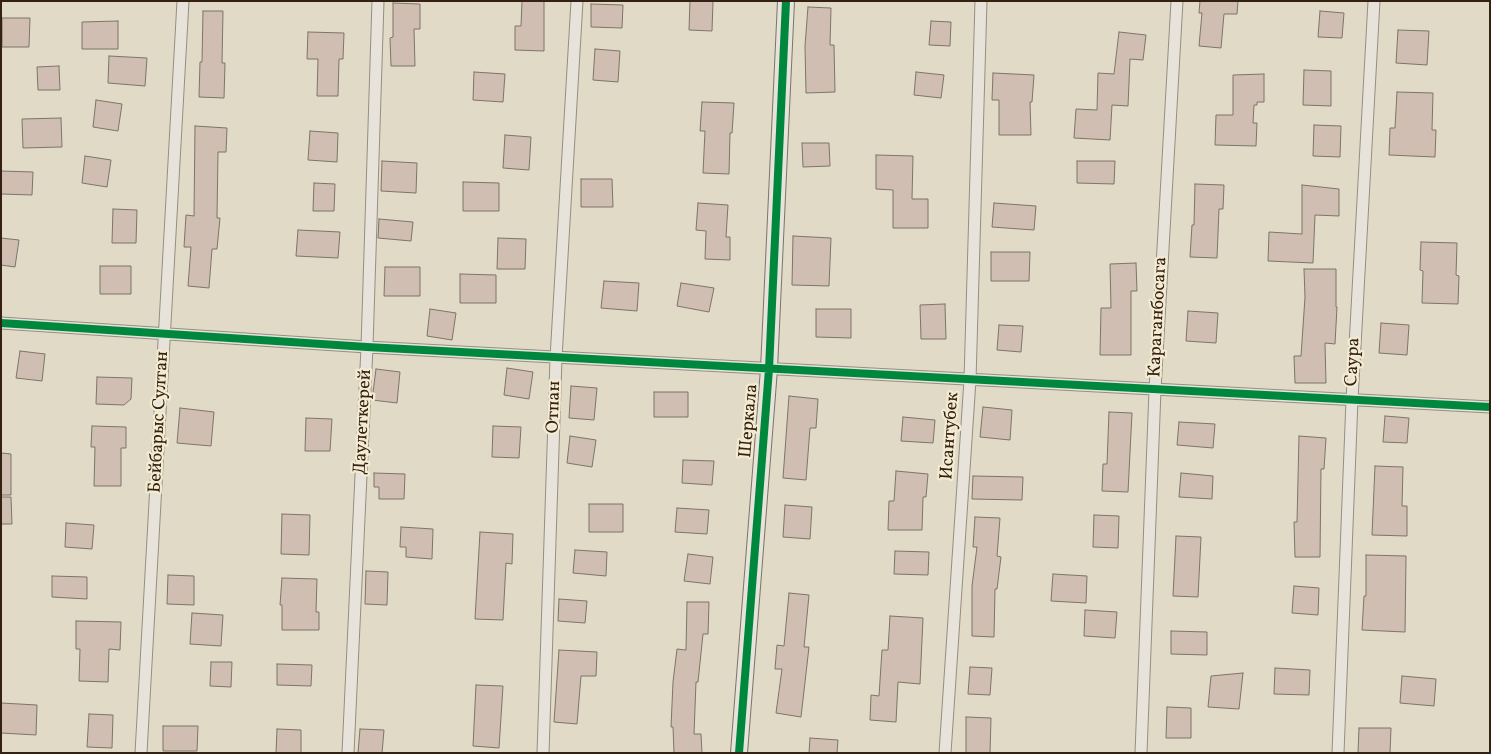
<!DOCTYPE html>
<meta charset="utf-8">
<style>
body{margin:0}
#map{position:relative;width:1491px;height:754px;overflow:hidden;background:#e1dac6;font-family:Vollkorn,serif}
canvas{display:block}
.frame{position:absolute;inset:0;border:2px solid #342112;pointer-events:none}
</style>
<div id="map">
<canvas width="1491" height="754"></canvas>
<div class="frame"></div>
</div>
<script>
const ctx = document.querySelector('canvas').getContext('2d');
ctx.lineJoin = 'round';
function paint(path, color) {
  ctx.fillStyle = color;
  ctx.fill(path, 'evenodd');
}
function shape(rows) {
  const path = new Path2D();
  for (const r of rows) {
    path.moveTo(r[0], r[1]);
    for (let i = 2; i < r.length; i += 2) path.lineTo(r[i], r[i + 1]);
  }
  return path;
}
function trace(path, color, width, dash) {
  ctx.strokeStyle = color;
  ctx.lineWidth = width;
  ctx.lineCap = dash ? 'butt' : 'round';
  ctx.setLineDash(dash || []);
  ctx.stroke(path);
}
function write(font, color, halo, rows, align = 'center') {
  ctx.font = font + ' Vollkorn,serif';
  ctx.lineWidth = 4.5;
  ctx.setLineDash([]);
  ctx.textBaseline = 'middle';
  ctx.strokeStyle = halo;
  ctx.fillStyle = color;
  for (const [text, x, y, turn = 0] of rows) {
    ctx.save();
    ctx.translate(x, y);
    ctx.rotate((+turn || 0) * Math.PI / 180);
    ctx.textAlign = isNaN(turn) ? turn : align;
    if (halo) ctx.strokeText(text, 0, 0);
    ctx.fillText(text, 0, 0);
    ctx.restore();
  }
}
const building = shape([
 [522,1,544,1,544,51,515,50,515,26,521,26,522,1],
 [690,1,713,1,712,31,689,30,690,1],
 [1200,1,1238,1,1237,14,1224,14,1221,48,1199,46,1202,13,1199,13,1200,1],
 [393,3,420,4,420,29,414,29,415,66,391,66,390,38,393,37,393,3],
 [591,4,623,5,622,28,591,27,591,4],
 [808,7,831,8,830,45,834,45,835,92,806,93,805,46,808,7],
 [203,11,223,11,222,63,225,63,224,98,199,97,200,62,202,62,203,11],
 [1320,11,1344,13,1342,38,1318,37,1320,11],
 [2,18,30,18,29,47,2,47,2,18],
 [118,21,118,49,82,49,82,22,118,21],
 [931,21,951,22,950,46,929,45,931,21],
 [1398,30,1429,31,1427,65,1396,63,1398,30],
 [308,32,344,33,343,59,339,59,338,96,317,96,318,59,307,59,308,32],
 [1119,32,1146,35,1143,60,1130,59,1128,106,1112,105,1110,140,1074,138,1076,109,1097,110,1098,73,1114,74,1119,32],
 [595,49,620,51,618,82,593,80,595,49],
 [109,56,147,58,145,86,108,83,109,56],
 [59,66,60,90,38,90,37,67,59,66],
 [1304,70,1331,71,1331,106,1303,105,1304,70],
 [474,72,505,74,503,102,473,100,474,72],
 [916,72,944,75,941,98,914,95,916,72],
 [993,73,1034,75,1032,102,1030,102,1031,135,999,135,999,100,992,100,993,73],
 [1264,74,1264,102,1257,102,1257,105,1254,105,1253,123,1257,123,1256,146,1215,145,1216,115,1233,115,1233,75,1264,74],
 [1397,92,1433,93,1432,130,1436,130,1435,157,1389,155,1390,128,1395,128,1397,92],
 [96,100,122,104,118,131,93,127,96,100],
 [702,102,734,103,732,133,730,133,729,174,703,173,705,131,700,131,702,102],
 [61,118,62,147,23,148,22,119,61,118],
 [1314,125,1341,126,1340,157,1313,156,1314,125],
 [195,126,227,128,226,152,218,152,217,218,220,218,217,249,212,249,209,288,188,286,191,247,184,247,186,215,194,216,195,126],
 [310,131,338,133,337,162,308,160,310,131],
 [505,135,531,137,529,170,503,168,505,135],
 [802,143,829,143,830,166,803,167,802,143],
 [876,155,913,156,912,199,928,199,928,228,893,228,893,190,876,189,876,155],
 [85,156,111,160,107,187,82,183,85,156],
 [382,161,417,163,416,193,381,191,382,161],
 [1077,161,1115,161,1114,184,1077,183,1077,161],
 [1,171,33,172,32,195,1,194,1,171],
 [581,179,612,179,613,207,581,207,581,179],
 [463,182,499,183,499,211,463,211,463,182],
 [314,183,335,184,334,211,313,211,314,183],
 [1195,184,1224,185,1223,209,1219,209,1217,258,1190,257,1192,225,1194,225,1195,184],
 [1302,185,1339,189,1339,216,1315,215,1313,263,1268,261,1269,232,1302,234,1302,185],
 [698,203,728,205,726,237,730,237,730,260,705,259,706,231,696,230,698,203],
 [994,203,1036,206,1034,230,992,227,994,203],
 [113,209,137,210,136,243,112,243,113,209],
 [379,219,413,222,411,241,378,238,379,219],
 [298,230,340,232,338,258,296,256,298,230],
 [793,236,831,238,829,286,792,285,793,236],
 [1,238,19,240,15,267,1,265,1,238],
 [498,238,526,239,525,269,497,269,498,238],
 [1421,242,1457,243,1456,275,1459,276,1458,304,1422,303,1423,271,1420,270,1421,242],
 [991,252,1030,252,1029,281,991,281,991,252],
 [1136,263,1137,291,1131,291,1131,355,1100,355,1101,308,1111,308,1110,264,1136,263],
 [100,266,131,266,131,294,100,294,100,266],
 [385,267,420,267,420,296,384,296,385,267],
 [1304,269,1336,269,1336,307,1337,307,1335,344,1325,343,1326,383,1295,383,1294,356,1301,356,1305,297,1304,269],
 [460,274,496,275,496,303,460,303,460,274],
 [604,281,639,283,637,311,601,308,604,281],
 [681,283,714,288,709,312,677,306,681,283],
 [945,304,946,339,921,339,920,305,945,304],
 [430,309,456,313,452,340,427,336,430,309],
 [816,309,851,309,851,338,816,337,816,309],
 [1188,311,1218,313,1216,343,1186,341,1188,311],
 [1381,323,1409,325,1407,355,1379,353,1381,323],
 [999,325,1023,326,1021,352,997,350,999,325],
 [20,351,45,354,42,381,16,378,20,351],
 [507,368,533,372,529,399,504,395,507,368],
 [376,369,400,372,397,403,372,400,376,369],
 [97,377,132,378,131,399,124,405,96,404,97,377],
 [571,386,597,388,594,420,569,418,571,386],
 [654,392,688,392,688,417,654,417,654,392],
 [789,396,818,399,816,428,810,428,806,480,783,478,789,396],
 [983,407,1012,410,1010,440,980,437,983,407],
 [180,408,214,412,211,446,177,443,180,408],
 [1109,412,1132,413,1128,492,1102,491,1103,464,1107,464,1109,412],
 [1385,416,1409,418,1407,443,1383,442,1385,416],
 [903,417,935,420,933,443,901,441,903,417],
 [306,418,332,419,330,451,305,451,306,418],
 [1179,422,1215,424,1213,448,1177,445,1179,422],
 [92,426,126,427,126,448,121,448,121,486,94,486,95,447,91,447,92,426],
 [493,426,521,427,519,458,492,457,493,426],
 [570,436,596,440,592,467,567,463,570,436],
 [1299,436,1326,438,1324,469,1321,469,1320,557,1295,557,1294,522,1297,522,1299,436],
 [1,453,11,454,11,495,1,495,1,453],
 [683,460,714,461,712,485,682,483,683,460],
 [1375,466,1403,467,1402,506,1407,506,1407,536,1372,535,1375,466],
 [896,471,928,474,926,497,923,497,922,530,888,530,889,501,894,501,896,471],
 [374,473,405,474,404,499,379,499,379,487,374,487,374,473],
 [1181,473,1213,476,1212,499,1179,497,1181,473],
 [973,476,1023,477,1022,500,972,499,973,476],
 [1,497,11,497,12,524,1,524,1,497],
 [589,504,623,504,623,532,589,532,589,504],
 [785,505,812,507,810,539,783,537,785,505],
 [677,508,709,510,707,534,675,532,677,508],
 [282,514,310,515,309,555,281,554,282,514],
 [1094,515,1119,516,1118,548,1093,547,1094,515],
 [975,517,1000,518,997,556,1001,557,997,589,995,589,994,637,972,636,972,586,977,547,973,547,975,517],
 [66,523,94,525,92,549,65,547,66,523],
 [401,527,433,529,432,559,406,557,406,547,400,547,401,527],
 [480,532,513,534,512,564,506,563,503,620,475,619,480,532],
 [1176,536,1201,537,1198,597,1173,596,1176,536],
 [575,550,607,552,606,576,573,573,575,550],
 [895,551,929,552,928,575,894,574,895,551],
 [688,554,713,557,710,584,684,581,688,554],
 [1366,555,1406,556,1405,632,1362,630,1364,596,1366,596,1366,555],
 [366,571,388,572,387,605,365,604,366,571],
 [1053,574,1087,576,1086,603,1051,601,1053,574],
 [168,575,194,576,194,605,167,604,168,575],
 [52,576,87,577,87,599,52,597,52,576],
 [282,578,317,579,316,612,319,612,319,630,282,630,282,605,280,605,282,578],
 [1294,586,1319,588,1318,615,1292,613,1294,586],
 [789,593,809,595,804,647,809,647,801,717,776,713,782,669,775,669,777,645,784,646,789,593],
 [559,599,587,601,585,623,558,621,559,599],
 [687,602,709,602,708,634,703,634,698,682,696,682,694,734,701,734,702,753,674,753,673,727,671,727,673,682,677,649,686,650,687,602],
 [1085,610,1117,612,1115,638,1084,636,1085,610],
 [192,613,223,615,221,646,190,644,192,613],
 [890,616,923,618,920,684,898,682,896,722,870,720,871,695,879,696,882,650,888,650,890,616],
 [76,621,121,622,120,650,109,649,108,682,79,681,80,649,76,649,76,621],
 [1171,631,1207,632,1207,655,1171,654,1171,631],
 [559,650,597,652,596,676,581,676,577,724,554,722,559,650],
 [211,662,232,662,231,687,210,686,211,662],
 [277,664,312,665,311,686,277,685,277,664],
 [970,667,992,668,990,695,968,694,970,667],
 [1275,668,1310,670,1309,695,1274,694,1275,668],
 [1243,673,1239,709,1208,707,1211,676,1243,673],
 [1402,676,1436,679,1434,706,1400,703,1402,676],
 [476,685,503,686,499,748,473,746,476,685],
 [1,703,37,705,36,735,1,733,1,703],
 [1167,707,1191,708,1191,738,1166,738,1167,707],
 [89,714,113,715,112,748,87,747,89,714],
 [966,717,991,718,990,753,966,753,966,717],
 [163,726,198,726,197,751,163,751,163,726],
 [1359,728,1391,728,1390,753,1358,753,1359,728],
 [277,729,301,730,301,753,276,753,277,729],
 [360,729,384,730,382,753,358,753,360,729],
 [810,738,838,740,837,753,809,753,810,738]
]);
paint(building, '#cfbeb1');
trace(building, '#7c7569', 1);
const street = shape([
 [1,323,367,347,1490,407],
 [141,753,183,1],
 [348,753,367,347,378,1],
 [543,753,556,358,577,1],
 [945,753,970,380,981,1],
 [1141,753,1155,390,1177,1],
 [1338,753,1352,400,1374,1]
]);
const secondary = shape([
 [739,753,769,369,786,1]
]);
trace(street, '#958e81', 13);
trace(secondary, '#7c7569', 18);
trace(street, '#e7e3da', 11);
trace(secondary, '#e7e3da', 16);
trace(shape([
 [1,323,367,347,1490,407],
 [739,753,769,369,786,1]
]), '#00873e', 8);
write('18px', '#342112', '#f3ebd2', [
 ["Караганбосага",1159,317,-87],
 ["Саура",1354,362,-87],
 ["Отпан",555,407,-88],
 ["Шеркала",750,421,-85],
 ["Бейбарыс Султан",160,422,-87],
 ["Даулеткерей",364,422,-87],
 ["Исантубек",951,436,-86]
]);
</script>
